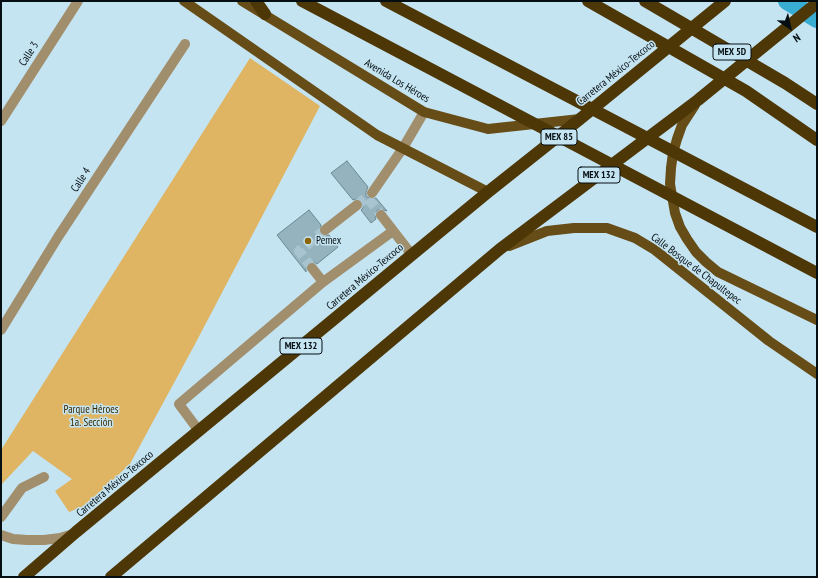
<!DOCTYPE html>
<meta charset="utf-8">
<style>
body{margin:0}
#map{position:relative;width:818px;height:578px;overflow:hidden;background:#c5e4f1;font-family:"PT Sans Narrow",sans-serif}
canvas{display:block}
.frame{position:absolute;inset:0;border:2px solid #050e13;pointer-events:none}
.north{position:absolute;left:770px;top:8px;width:40px;height:40px;-webkit-text-stroke:3px #c5e4f1;paint-order:stroke;rotate:146deg;font-size:11px;font-weight:700;line-height:16px;text-align:center;color:#050e13}
.north::after{content:'';display:block;margin:auto;width:14px;height:18px;background:#050e13;clip-path:polygon(50% 0,100% 100%,50% 72%,0 100%)}
</style>
<div id="map">
<canvas width="818" height="578"></canvas>
<div class="frame"></div>
<div class="north">N</div>
</div>
<script>
const ctx = document.querySelector('canvas').getContext('2d');
ctx.lineJoin = 'round';
function paint(path, color) {
  ctx.fillStyle = color;
  ctx.fill(path, 'evenodd');
}
function shape(rows) {
  const path = new Path2D();
  for (const r of rows) {
    path.moveTo(r[0], r[1]);
    for (let i = 2; i < r.length; i += 2) path.lineTo(r[i], r[i + 1]);
  }
  return path;
}
function trace(path, color, width, dash) {
  ctx.strokeStyle = color;
  ctx.lineWidth = width;
  ctx.lineCap = dash ? 'butt' : 'round';
  ctx.setLineDash(dash || []);
  ctx.stroke(path);
}
function write(font, color, halo, rows, align = 'center') {
  ctx.font = font + ' "PT Sans Narrow",sans-serif';
  ctx.lineWidth = 3;
  ctx.setLineDash([]);
  ctx.textBaseline = 'middle';
  ctx.strokeStyle = halo;
  ctx.fillStyle = color;
  for (const [text, x, y, turn = 0] of rows) {
    ctx.save();
    ctx.translate(x, y);
    ctx.rotate((+turn || 0) * Math.PI / 180);
    ctx.textAlign = isNaN(turn) ? turn : align;
    if (halo) ctx.strokeText(text, 0, 0);
    ctx.fillText(text, 0, 0);
    ctx.restore();
  }
}
paint(shape([
 [250,58,320,106,194,346,130,464,86,505,69,512,55,491,72,479,33,451,1,485,1,450]
]), '#dfb463');
trace(shape([
 [787,1,817,19]
]), '#39acd2', 18);
const building = shape([
 [347,161,368,187,366,192,366,196,371,199,376,198,387,211,381,209,377,210,375,215,376,219,371,223,361,210,363,208,363,204,362,201,356,199,353,200,331,173,347,161],
 [309,210,321,225,319,231,320,234,323,236,329,235,338,247,317,264,314,262,308,263,306,266,306,272,277,235,309,210]
]);
paint(building, '#95b3bf');
trace(building, '#6b8893', 1);
trace(shape([
 [357,205,367,197,381,215],
 [312,268,299,251,325,230]
]), '#a8c4d0', 10, [10, 5]);
trace(shape([
 [1,121,78,1],
 [372,193,403,148,424,112],
 [381,215,412,255],
 [325,230,357,205],
 [312,268,323,282],
 [1,330,58,237,185,44],
 [199,431,179,404,323,282,393,231],
 [1,517,22,488,44,477],
 [1,535,13,539,27,540,44,540,60,538,73,534]
]), '#a08e6d', 10);
trace(shape([
 [184,1,377,135,488,192],
 [242,1,424,112,488,129,580,119],
 [695,105,682,125,677,139,673,153,671,168,670,184,675,213,680,227,687,239,696,252,706,262,718,272,817,320],
 [509,246,547,231,574,228,607,228,635,238,655,250,769,341,817,374]
]), '#664c16', 10);
trace(shape([
 [256,1,265,14],
 [302,1,817,273],
 [386,1,817,227],
 [588,1,746,91,817,140],
 [645,1,785,83,817,104],
 [24,577,76,532,488,192,580,119,725,1],
 [111,577,500,249,698,100,817,3]
]), '#4d3706', 12);
for (const [x, y, r, color] of [
 [308,241,4,"#8c6506"]
]) {
  const dot = new Path2D();
  dot.arc(x, y, r, 0, 2 * Math.PI);
  ctx.fillStyle = color;
  ctx.fill(dot);
  trace(dot, '#c5e4f1', 1.5);
}
for (const [x, y, w] of [
 [732,52,38],
 [559,137,36],
 [599,175,42],
 [301,346,42]
]) {
  const box = new Path2D();
  box.roundRect(x - w / 2, y - 8, w, 16, 3);
  ctx.fillStyle = '#c5e4f1';
  ctx.fill(box);
  trace(box, '#050e13', 1);
}
write('bold 10px', '#050e13', null, [
 ["MEX 5D",732,52],
 ["MEX 85",559,137],
 ["MEX 132",599,175],
 ["MEX 132",301,346]
]);
write('11px', '#050e13', '#c5e4f1', [
 ["Calle 3",29,54,-57],
 ["Carretera México-Texcoco",616,73,-39],
 ["Avenida Los Héroes",397,81,31],
 ["Calle 4",81,180,-57],
 ["Calle Bosque de Chapultepec",696,269,37],
 ["Carretera México-Texcoco",365,277,-40],
 ["Carretera México-Texcoco",115,484,-40]
]);
write('11px', '#050e13', '#c5e4f1', [
 ["Pemex",316,241]
], 'left');
write('11px', '#382701', '#c5e4f1', [
 ["Parque Héroes",91,410],
 ["1a. Sección",91,423]
]);
</script>
